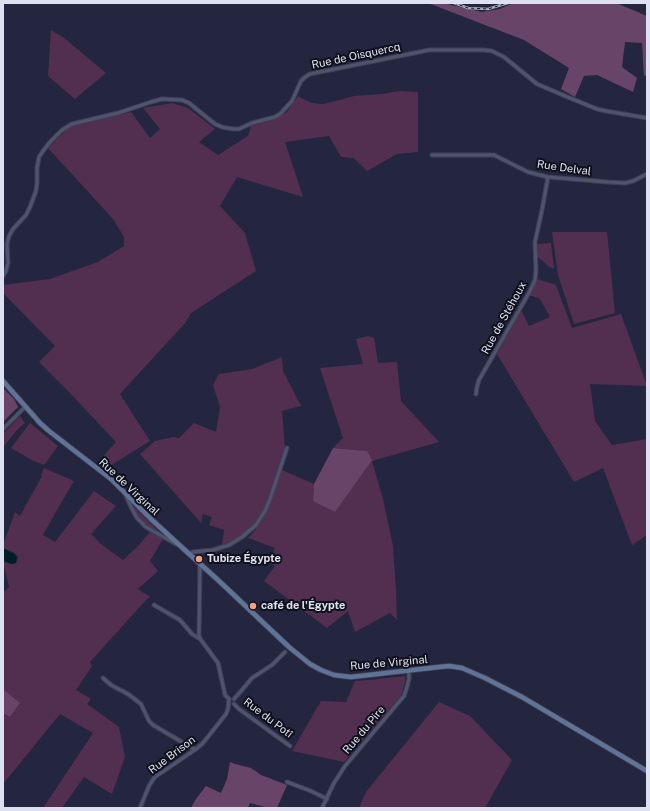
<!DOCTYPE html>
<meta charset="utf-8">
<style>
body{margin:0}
#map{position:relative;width:650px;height:811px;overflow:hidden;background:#23263e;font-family:"Public Sans",sans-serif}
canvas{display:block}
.frame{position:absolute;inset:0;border:4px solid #dde0f0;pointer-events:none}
</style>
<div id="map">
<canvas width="650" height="811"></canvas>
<div class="frame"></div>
</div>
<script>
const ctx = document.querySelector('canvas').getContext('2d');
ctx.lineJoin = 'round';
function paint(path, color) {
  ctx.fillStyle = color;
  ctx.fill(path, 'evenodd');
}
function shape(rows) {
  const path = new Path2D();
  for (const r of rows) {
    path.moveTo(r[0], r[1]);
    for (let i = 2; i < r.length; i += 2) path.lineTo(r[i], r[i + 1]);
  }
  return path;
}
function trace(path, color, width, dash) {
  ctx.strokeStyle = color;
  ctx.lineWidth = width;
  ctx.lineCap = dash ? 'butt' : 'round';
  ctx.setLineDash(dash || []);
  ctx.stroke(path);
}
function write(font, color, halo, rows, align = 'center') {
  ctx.font = font + ' "Public Sans",sans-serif';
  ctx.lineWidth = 4;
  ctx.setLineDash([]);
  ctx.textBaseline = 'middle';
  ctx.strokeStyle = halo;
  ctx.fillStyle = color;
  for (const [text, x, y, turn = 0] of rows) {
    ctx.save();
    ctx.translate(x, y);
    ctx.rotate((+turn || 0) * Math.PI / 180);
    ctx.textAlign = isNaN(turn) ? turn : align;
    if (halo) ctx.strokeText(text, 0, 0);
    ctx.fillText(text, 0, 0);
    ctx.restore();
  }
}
paint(shape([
 [51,30,64,38,106,73,75,99,48,76],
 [399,91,418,92,418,152,397,154,367,171,354,158,341,157,329,136,285,142,303,197,237,177,220,206,245,233,256,271,191,313,186,322,120,394,150,441,105,469,97,463,116,442,67,390,39,362,55,346,3,293,3,285,50,279,98,262,124,246,124,237,113,219,48,148,69,127,131,112,150,138,160,129,143,108,172,103,188,108,215,129,199,142,218,155,248,136,251,126,273,120,287,112,298,96,303,99,312,103,323,104,340,100,354,96,382,94],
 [552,232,607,232,615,313,574,324,558,275],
 [551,243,554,269,549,267,538,257,537,244],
 [537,279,556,285,572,328,621,314,647,386,590,384,595,421,612,445,647,439,647,535,632,545,603,468,574,482,497,354,521,310,529,326,550,317,540,299,529,295],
 [368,336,374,338,378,363,397,362,401,401,439,442,372,461,383,499,393,546,396,590,397,620,390,613,355,632,348,611,327,628,264,581,275,566,268,562,275,548,248,538,256,529,267,511,282,470,314,484,313,501,367,451,333,448,343,438,320,368,363,364,356,339],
 [282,357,283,371,301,406,282,411,285,449,269,496,261,515,254,524,246,531,236,539,222,545,224,530,209,525,212,517,203,514,201,523,140,454,155,441,173,437,179,438,194,423,216,432,220,407,213,385,219,374,252,369],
 [20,416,25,423,17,430,3,447,3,434],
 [30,423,58,446,44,465,32,460,11,448],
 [44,468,74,481,61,503,43,535,55,542,94,491,116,506,91,534,102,545,123,560,139,545,150,532,163,539,150,561,158,571,138,589,150,597,146,600,90,662,92,666,76,690,91,699,87,704,119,727,125,757,112,794,84,777,62,808,43,808,93,733,60,714,3,784,3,713,10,717,20,703,3,689,3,593,9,587,3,562,11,564,16,563,18,557,15,553,3,548,3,545,15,512,20,516,42,476,41,475],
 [131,503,161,534,144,523,136,513],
 [405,676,405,682,401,696,344,762,292,751,321,701,346,702,355,681,369,680],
 [439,702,470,716,512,760,485,808,359,808,366,792]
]), '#522f51');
paint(shape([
 [428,3,443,3,482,12,500,9,513,3,616,3,647,16,647,75,644,76,642,43,625,42,622,67,637,78,633,92,597,75,584,76,575,97,561,89,569,68,524,40],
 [3,388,14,399,18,407,3,422],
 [333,448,367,451,372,460,335,512,313,501,314,484],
 [3,689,20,703,10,717,3,713],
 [230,762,235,764,251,768,261,775,287,785,277,808,269,808,250,803,248,808,191,808,196,799,206,786,221,793,227,779]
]), '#684568');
paint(shape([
 [3,548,14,554,17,558,16,563,11,564,7,562,4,560,3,558]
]), '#001d28');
const street = shape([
 [432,155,494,155,528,172,548,177,608,182,625,183,633,181,647,174],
 [3,276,6,271,8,263,7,244,9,236,13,229,26,215,30,207,36,191,37,183,37,168,39,157,43,151,50,142,62,130,72,124,118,113,151,102,162,99,182,100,189,103,215,124,222,127,233,129,239,129,252,123,275,117,281,113,292,101,301,81,305,77,310,74,429,50,484,50,492,51,504,57,537,84,570,98,597,109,606,111,647,118],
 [476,394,477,387,479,380,530,291,535,280,536,270,535,242,542,210,548,177],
 [3,429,25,407],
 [126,496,131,507,137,518,146,527,176,544],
 [189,554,193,552,213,550,229,545,242,537,256,525,265,511,270,499,287,448],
 [200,563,199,636,201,640,218,663,224,690,225,695,229,699],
 [154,605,180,620,192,634,200,639],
 [103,678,111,685,128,694,141,704,149,721,153,725,192,748,196,749],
 [234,699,242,690,252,678,272,665,285,652],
 [234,704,239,709,290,746],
 [287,782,311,791,327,799],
 [140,808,149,786,152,781,155,777,196,749,203,743,226,714,228,709,229,699],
 [322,808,334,783,345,766,404,696,407,687,409,679,409,671]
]);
const secondary = shape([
 [3,381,40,423,49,431,111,479,151,519,187,552,218,580,289,647,310,664,321,670,334,675,351,677,439,667,449,666,462,668,485,678,522,697,647,771]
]);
trace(street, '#3f4155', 5);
trace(secondary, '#3f4155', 6);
trace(street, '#4f536d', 3);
trace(secondary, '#607295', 4.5);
const rail = shape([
 [454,3,468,8,488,9,508,3]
]);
trace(rail, '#a7aabc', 2.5);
trace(rail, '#0f101b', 1, [3]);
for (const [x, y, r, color] of [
 [199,559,4,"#f2a07f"],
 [253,606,4,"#f2a07f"]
]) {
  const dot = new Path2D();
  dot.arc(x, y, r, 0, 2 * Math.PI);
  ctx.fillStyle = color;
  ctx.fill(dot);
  trace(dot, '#0f101b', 1.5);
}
write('11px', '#dde0f0', '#0f101b', [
 ["Rue de Oisquercq",356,56,-12],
 ["Rue Delval",564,168,8],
 ["Rue de Stéhoux",504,318,-61],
 ["Rue de Virginal",129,487,43],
 ["Rue de Virginal",389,663,-5],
 ["Rue du Potî",268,718,37],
 ["Rue du Pire",364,730,-50],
 ["Rue Brison",172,755,-37]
]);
write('bold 11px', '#dde0f0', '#0f101b', [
 ["Tubize Égypte",207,559],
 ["café de l'Égypte",261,606]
], 'left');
</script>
